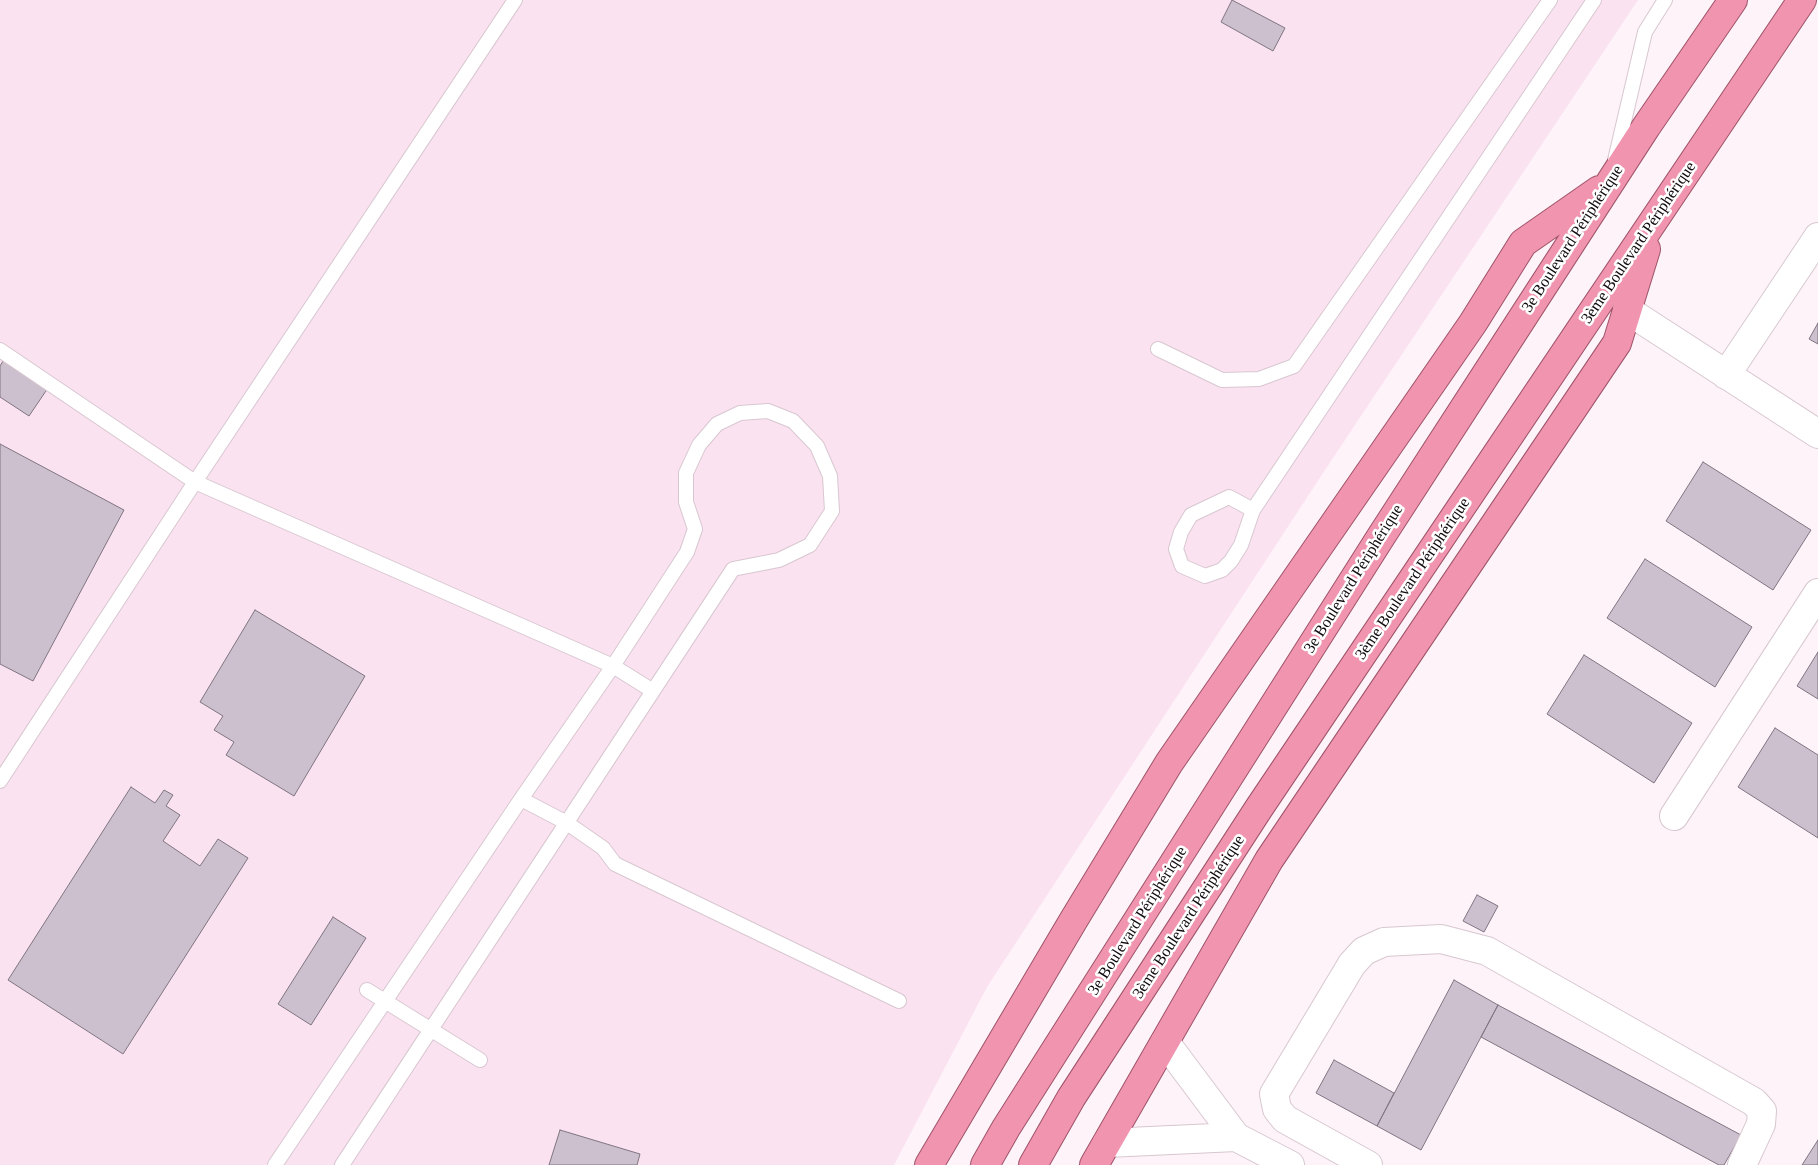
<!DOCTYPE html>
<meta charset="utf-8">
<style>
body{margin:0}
canvas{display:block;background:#fdf3f9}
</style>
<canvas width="1818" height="1165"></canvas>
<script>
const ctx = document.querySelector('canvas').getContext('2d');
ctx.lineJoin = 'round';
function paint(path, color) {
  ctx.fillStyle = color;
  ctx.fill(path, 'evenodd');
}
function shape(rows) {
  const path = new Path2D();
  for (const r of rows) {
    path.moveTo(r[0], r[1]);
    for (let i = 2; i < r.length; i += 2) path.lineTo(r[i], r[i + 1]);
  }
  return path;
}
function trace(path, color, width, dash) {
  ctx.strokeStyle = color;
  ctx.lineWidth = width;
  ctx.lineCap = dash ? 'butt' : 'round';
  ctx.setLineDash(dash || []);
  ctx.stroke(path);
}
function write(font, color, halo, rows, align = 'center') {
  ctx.font = font + ' Georgia,serif';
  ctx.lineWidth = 5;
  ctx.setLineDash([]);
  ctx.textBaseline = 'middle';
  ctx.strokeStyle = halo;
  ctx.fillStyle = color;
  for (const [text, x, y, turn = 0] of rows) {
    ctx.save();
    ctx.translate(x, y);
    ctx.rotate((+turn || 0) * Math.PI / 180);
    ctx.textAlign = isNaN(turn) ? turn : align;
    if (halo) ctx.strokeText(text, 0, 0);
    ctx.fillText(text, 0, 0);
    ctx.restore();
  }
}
paint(shape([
 [0,0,1638,0,1323,473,987,987,894,1165,0,1165]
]), '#fbe2f0');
const building = shape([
 [1232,0,1285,28,1273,51,1221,22,1232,0],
 [1818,323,1818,344,1809,339,1818,323],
 [8,353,52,382,29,416,0,397,0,366,8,353],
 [0,444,124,510,33,681,0,664,0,444],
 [1703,462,1811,530,1773,590,1666,521,1703,462],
 [1645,559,1752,627,1715,687,1607,618,1645,559],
 [255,610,365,676,294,796,226,755,234,742,214,730,223,716,200,702,255,610],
 [1818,652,1818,699,1797,686,1818,652],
 [1584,655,1692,723,1654,783,1547,714,1584,655],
 [1775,728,1818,755,1818,838,1738,787,1775,728],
 [131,787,155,803,164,790,173,795,166,806,180,815,163,841,200,866,218,839,248,858,123,1054,8,980,131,787],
 [1477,895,1498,906,1484,932,1463,921,1477,895],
 [333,917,366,938,311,1025,278,1004,333,917],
 [1454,980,1498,1005,1421,1150,1377,1126,1454,980],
 [1498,1005,1741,1135,1724,1165,1719,1165,1481,1037,1498,1005],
 [1334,1060,1394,1093,1377,1126,1316,1093,1334,1060],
 [560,1130,640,1154,637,1165,549,1165,560,1130],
 [1818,1140,1818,1165,1802,1165,1818,1140]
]);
paint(building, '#ccc0ce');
trace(building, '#807582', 1);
const service = shape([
 [1615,160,1645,32,1665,0],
 [1158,349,1222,380,1259,379,1294,366,1550,0],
 [0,350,195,482,613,666,653,691],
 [1253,510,1229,497,1191,515,1181,532,1176,549,1182,566,1205,576,1222,570,1231,561,1241,545,1253,510,1594,0],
 [0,781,195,482,515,0],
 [521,799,567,823,603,848,615,864,899,1001],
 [367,990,480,1060],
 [275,1165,521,799,613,666,687,552,695,529,686,502,686,473,699,445,717,424,740,413,768,411,793,421,817,446,830,476,832,511,810,545,779,560,733,569,342,1165]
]);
const minor = shape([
 [1627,310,1818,434],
 [1726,375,1818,237],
 [1674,816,1818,593],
 [1165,1042,1236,1137,1290,1165],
 [1107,1143,1236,1137],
 [1368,1165,1285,1119,1277,1109,1274,1094,1352,964,1364,951,1384,942,1441,939,1487,951,1754,1102,1762,1111,1761,1124,1742,1165]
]);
const trunk = shape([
 [929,1165,1073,921,1169,763,1473,323,1523,243,1599,190],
 [985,1165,1006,1128,1382,535,1646,127,1733,0],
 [1033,1165,1071,1098,1259,808,1802,0],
 [1094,1165,1269,860,1617,343,1646,249]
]);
trace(service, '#d8c7d0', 16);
trace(minor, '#d8c7d0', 30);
trace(trunk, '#9f5369', 30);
trace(service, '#fff', 14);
trace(minor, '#fff', 28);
trace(trunk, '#f094af', 28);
write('16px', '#0f0a0d', '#fff', [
 ["3e Boulevard Périphérique",1573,239,-57],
 ["3ème Boulevard Périphérique",1639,243,-56],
 ["3e Boulevard Périphérique",1354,579,-58],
 ["3ème Boulevard Périphérique",1413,579,-56],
 ["3ème Boulevard Périphérique",1189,917,-57],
 ["3e Boulevard Périphérique",1138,921,-58]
]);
</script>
